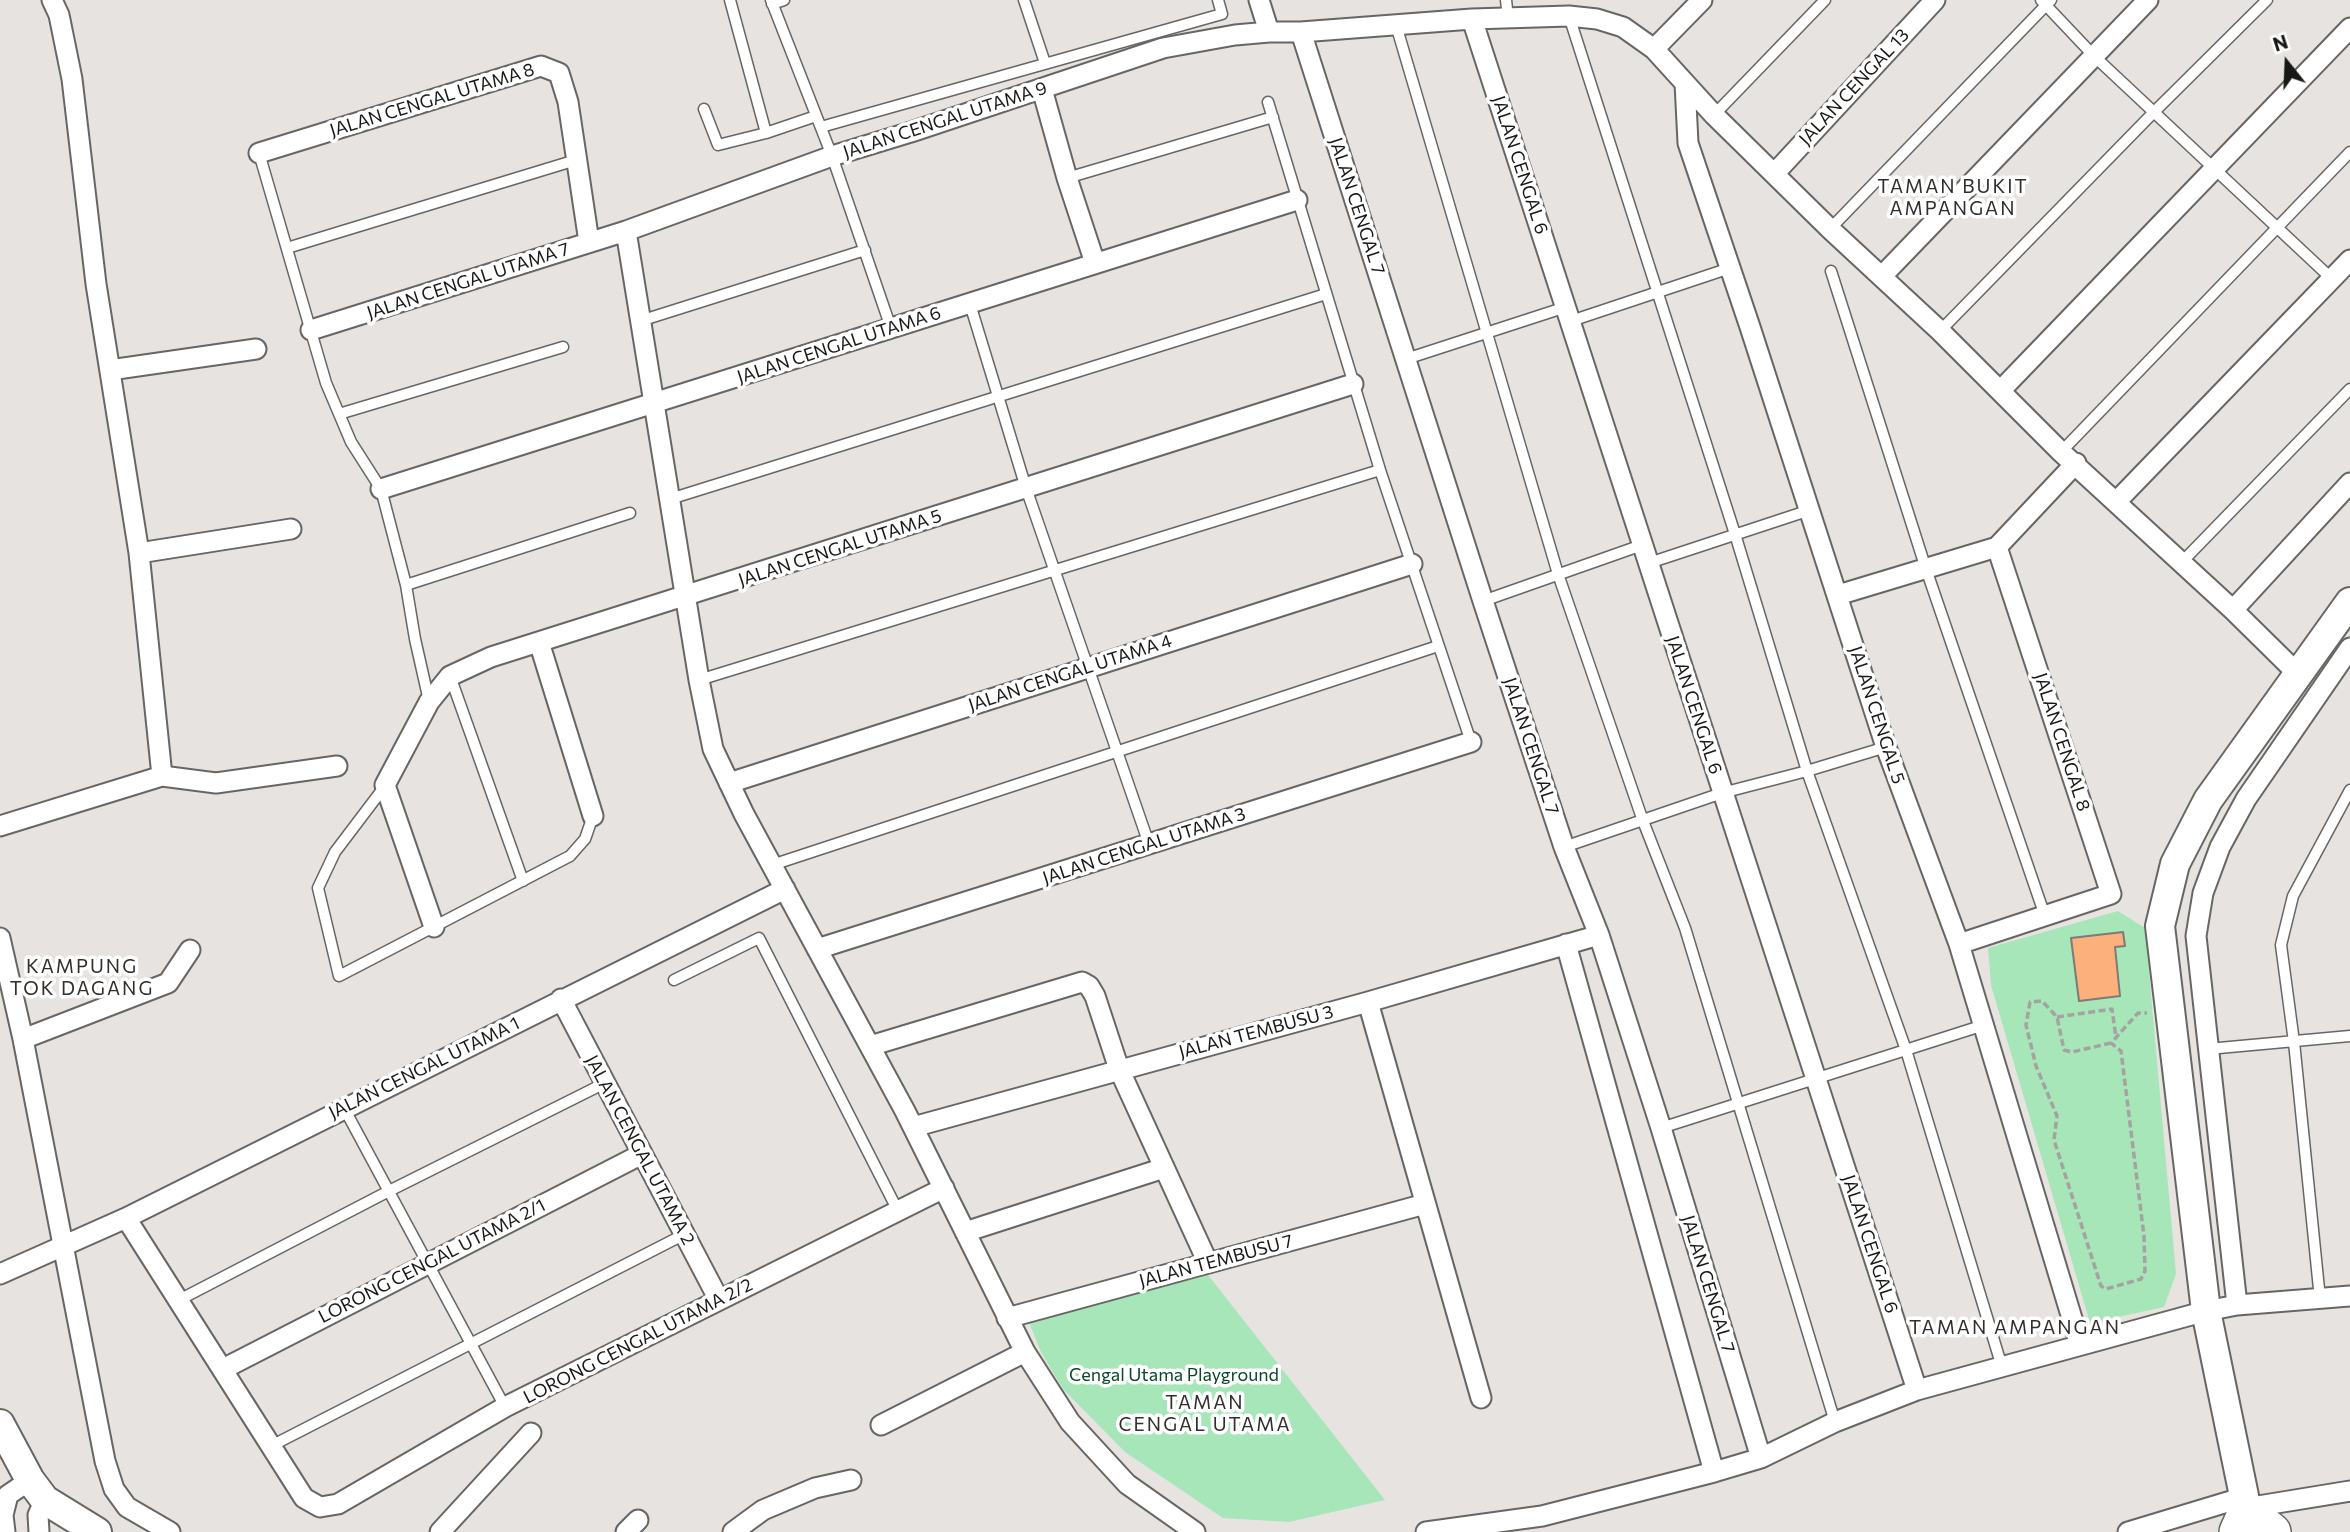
<!DOCTYPE html>
<style>
body{margin:0}
#map{position:relative;width:2350px;height:1532px;overflow:hidden;background:#e6e3e0;font-family:Commissioner,sans-serif}
canvas{display:block}
.north{position:absolute;left:2252px;top:28px;width:70px;height:70px;-webkit-text-stroke:5px #fff;paint-order:stroke;rotate:342deg;font-size:19px;font-weight:700;line-height:28px;text-align:center;color:#181816}
.north::after{content:'';display:block;margin:auto;width:24px;height:32px;background:#181816;clip-path:polygon(50% 0,100% 100%,50% 72%,0 100%)}
</style>
<div id="map">
<canvas width="2350" height="1532"></canvas>
<div class="north">N</div>
</div>
<script>
const ctx = document.querySelector('canvas').getContext('2d');
ctx.lineJoin = 'round';
function paint(path, color) {
  ctx.fillStyle = color;
  ctx.fill(path, 'evenodd');
}
function shape(rows) {
  const path = new Path2D();
  for (const r of rows) {
    path.moveTo(r[0], r[1]);
    for (let i = 2; i < r.length; i += 2) path.lineTo(r[i], r[i + 1]);
  }
  return path;
}
function trace(path, color, width, dash) {
  ctx.strokeStyle = color;
  ctx.lineWidth = width;
  ctx.lineCap = dash ? 'butt' : 'round';
  ctx.setLineDash(dash || []);
  ctx.stroke(path);
}
function write(font, color, halo, rows, align = 'center') {
  ctx.font = font + ' Commissioner,sans-serif';
  ctx.lineWidth = 7;
  ctx.setLineDash([]);
  ctx.textBaseline = 'middle';
  ctx.strokeStyle = halo;
  ctx.fillStyle = color;
  for (const [text, x, y, turn = 0] of rows) {
    ctx.save();
    ctx.translate(x, y);
    ctx.rotate((+turn || 0) * Math.PI / 180);
    ctx.textAlign = isNaN(turn) ? turn : align;
    if (halo) ctx.strokeText(text, 0, 0);
    ctx.fillText(text, 0, 0);
    ctx.restore();
  }
}
paint(shape([
 [2118,911,2145,928,2176,1274,2164,1307,2090,1323,1991,985,1988,948],
 [1208,1275,1385,1500,1289,1522,1223,1518,1125,1452,1063,1389,1041,1352,1029,1322]
]), '#a6e6b9');
const building = shape([
 [2123,932,2125,946,2115,947,2120,996,2079,1001,2071,938,2123,932]
]);
paint(building, '#fcb17c');
trace(building, '#7d7a78', 2);
const lane = shape([
 [730,0,766,133],
 [771,0,832,156,891,328],
 [1024,0,1045,63],
 [1506,0,1508,18],
 [2041,0,2094,56,2332,279],
 [772,4,784,0],
 [1569,16,1735,534,1807,771,1906,1050,2002,1367],
 [1396,25,1558,574,1643,821,1685,928,1835,1422],
 [1268,102,1380,470,1471,742],
 [704,109,718,145,766,133,816,116],
 [1714,115,1825,0],
 [821,127,1222,14,1218,0],
 [259,153,326,383,351,442,381,489,406,585,415,639,429,701],
 [1067,178,1273,117],
 [1830,229,2051,0],
 [287,248,576,160],
 [1831,271,1926,569,2045,916],
 [970,304,1026,488,1149,844],
 [640,321,865,250],
 [1571,321,1730,268],
 [1940,331,2154,112,2267,0],
 [1406,359,1566,307],
 [339,414,563,347],
 [2061,452,2350,152],
 [670,499,1326,294],
 [1649,563,1810,510],
 [2181,563,2350,389],
 [406,585,630,513],
 [1483,601,1642,545],
 [450,676,523,881],
 [699,680,1380,470],
 [385,786,335,852,318,888,339,976,570,856,585,839,593,816],
 [1564,847,1722,793,1807,771,1886,747],
 [772,865,1438,646],
 [674,980,759,938,898,1211],
 [2208,1049,2350,1036],
 [344,1108,505,1407],
 [1661,1128,1984,1025],
 [2320,1299,2294,1042,2281,945,2293,896,2350,790],
 [179,1300,389,1191,605,1083],
 [271,1446,685,1234]
]);
const street = shape([
 [52,0,59,15,72,79,96,284,139,553,162,776],
 [1259,0,1269,32],
 [1472,19,1917,1390],
 [1301,32,1483,601,1564,847,1599,935,1661,1128,1761,1458],
 [1654,49,1702,0],
 [1685,83,1688,143,1750,327,1886,747,1959,944,2080,1345],
 [1042,89,1067,178,1095,263],
 [259,153,541,66,559,73,568,102,589,242],
 [1774,174,1935,0],
 [626,231,699,680,713,749,744,814,905,1111,1025,1352,1070,1422,1127,1484,1195,1532],
 [1882,276,2148,0],
 [311,330,626,231,832,156,911,132,1163,48,1235,35,1269,32,1301,32,1472,19,1569,16,1597,19,1623,27,1654,49,1714,115,1830,229,1940,331,2061,452,2233,610,2298,674],
 [110,370,256,349],
 [2000,391,2350,28],
 [381,489,1297,200],
 [2116,502,2350,260],
 [139,553,291,529],
 [1838,595,1997,547],
 [2233,610,2350,483],
 [539,642,593,816],
 [729,783,1412,564],
 [0,826,162,776,216,783,337,766],
 [434,927,385,785,429,702,450,676,491,657,1353,384],
 [0,938,23,1039,105,1461,114,1489,127,1507,170,1532],
 [1566,944,1714,1472],
 [1959,944,2111,894,1997,547,2076,463],
 [817,949,1471,742],
 [561,999,719,1300],
 [1368,1002,1481,1398],
 [23,1039,168,983,190,950],
 [870,1046,1082,982,1089,986,1095,996,1119,1069,1208,1263],
 [913,1127,1368,1002,1599,935],
 [126,1218,304,1498,320,1507,338,1504,505,1407,944,1188],
 [965,1232,1164,1168],
 [0,1274,126,1218,785,889],
 [2237,1305,2196,936,2203,893,2220,847,2246,799,2350,648],
 [1007,1318,1425,1204],
 [223,1369,642,1154],
 [881,1425,1025,1352],
 [2246,1508,2350,1491],
 [5,1532,3,1515,8,1495,30,1480],
 [39,1532,38,1515,45,1500],
 [440,1532,531,1433],
 [626,1532,638,1520],
 [733,1532,763,1510,815,1488,851,1480],
 [1426,1532,1542,1516,1714,1472,1761,1458,1835,1422,1917,1390,2206,1311,2237,1305,2350,1296],
 [2128,1532,2244,1497]
]);
const secondary = shape([
 [0,1424,30,1480,45,1500,97,1532],
 [2251,1530,2206,1311,2160,926,2175,864,2208,800,2350,602]
]);
const highway = shape([
 [2238,1532,2247,1512,2272,1532]
]);
trace(lane, '#686663', 13);
trace(street, '#686663', 23);
trace(secondary, '#686663', 32);
trace(highway, '#686663', 40);
trace(shape([
 [2057,1017,2112,1009,2116,1038],
 [2111,1043,2072,1052,2064,1050,2057,1017,2042,1001,2030,1002,2026,1025,2036,1066,2057,1116,2054,1140,2101,1286,2106,1289,2141,1279,2145,1271,2144,1236,2121,1051,2111,1043,2138,1013,2147,1013]
]), '#a5a3a0', 3.5, [7, 3.5]);
trace(lane, '#fff', 10);
trace(street, '#fff', 19);
trace(secondary, '#fff', 28);
trace(highway, '#fff', 37);
write('18px', '#181816', '#fff', [
 ["JALAN CENGAL 13",1854,87,-47],
 ["JALAN CENGAL UTAMA 8",432,100,-17],
 ["JALAN CENGAL UTAMA 9",945,120,-18],
 ["JALAN CENGAL 6",1520,165,72],
 ["JALAN CENGAL 7",1357,206,72],
 ["JALAN CENGAL UTAMA 7",468,281,-18],
 ["JALAN CENGAL UTAMA 6",839,345,-18],
 ["JALAN CENGAL UTAMA 5",840,548,-18],
 ["JALAN CENGAL UTAMA 4",1070,673,-18],
 ["JALAN CENGAL 6",1694,705,72],
 ["JALAN CENGAL 5",1877,715,72],
 ["JALAN CENGAL 8",2062,742,72],
 ["JALAN CENGAL 7",1531,746,72],
 ["JALAN CENGAL UTAMA 3",1144,846,-18],
 ["JALAN TEMBUSU 3",1256,1032,-15],
 ["JALAN CENGAL UTAMA 1",424,1068,-26],
 ["JALAN CENGAL UTAMA 2",640,1150,62],
 ["JALAN CENGAL 6",1870,1244,72],
 ["LORONG CENGAL UTAMA 2/1",432,1261,-27],
 ["JALAN TEMBUSU 7",1216,1261,-15],
 ["JALAN CENGAL 7",1708,1284,73],
 ["LORONG CENGAL UTAMA 2/2",638,1341,-27]
]);
write('18px', '#084725', '#fff', [
 ["Cengal Utama Playground",1174,1375]
]);
ctx.letterSpacing = '2px';
write('19px', '#312f2c', '#fff', [
 ["TAMAN BUKIT",1953,187],
 ["AMPANGAN",1953,209],
 ["KAMPUNG",82,967],
 ["TOK DAGANG",82,989],
 ["TAMAN AMPANGAN",2015,1328],
 ["TAMAN",1205,1403],
 ["CENGAL UTAMA",1205,1425]
]);
ctx.letterSpacing = '0px';
</script>
